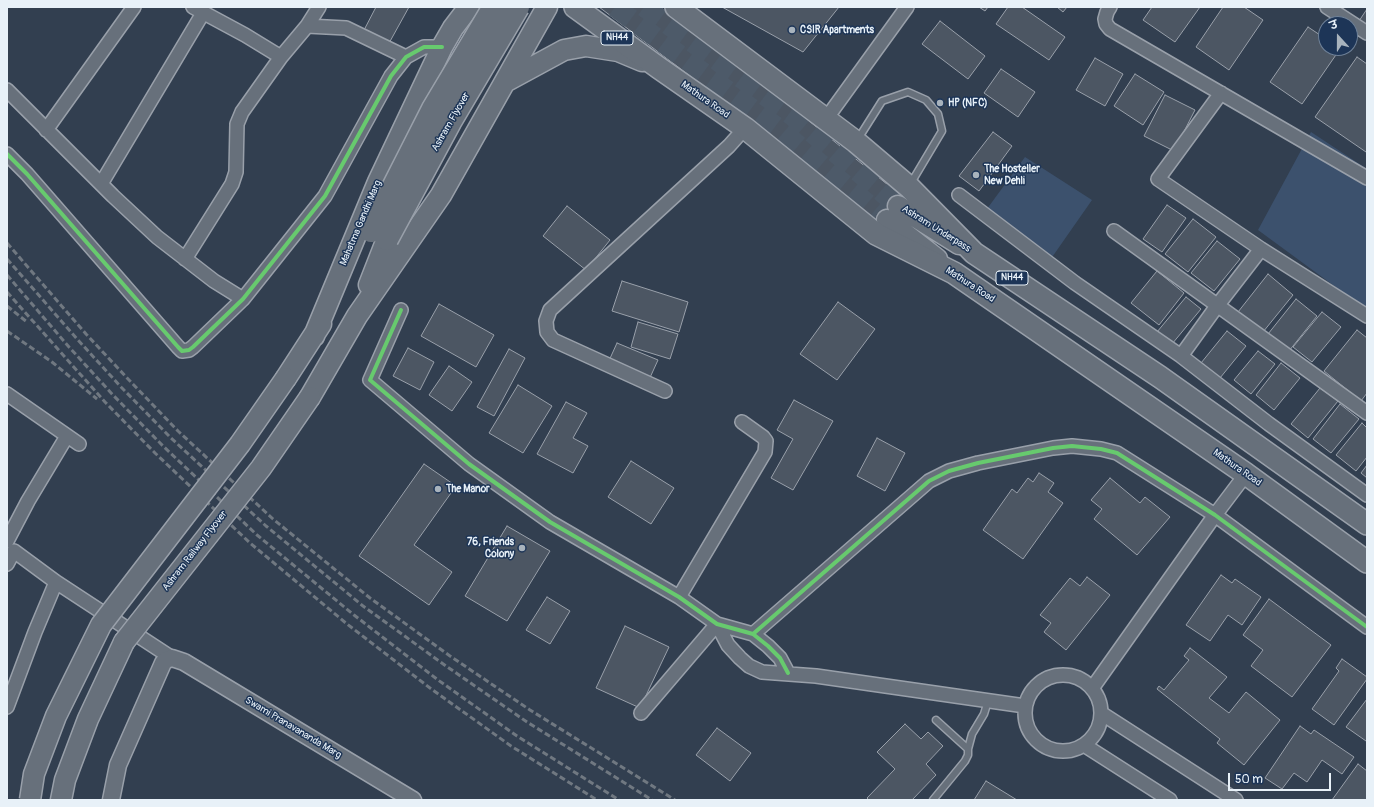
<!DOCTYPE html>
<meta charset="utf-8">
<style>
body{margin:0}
#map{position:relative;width:1374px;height:807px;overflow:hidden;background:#323f50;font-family:Pangolin,"Playpen Sans Deva",sans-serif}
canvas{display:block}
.frame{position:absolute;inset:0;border:8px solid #e8f1f8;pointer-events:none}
.north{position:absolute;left:1318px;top:16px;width:40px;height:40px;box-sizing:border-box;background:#1d3557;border:1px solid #6e8097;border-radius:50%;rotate:339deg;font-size:11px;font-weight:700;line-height:16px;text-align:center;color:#e8f1f8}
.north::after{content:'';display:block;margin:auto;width:14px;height:18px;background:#a8b3bd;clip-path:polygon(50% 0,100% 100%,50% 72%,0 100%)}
.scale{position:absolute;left:1228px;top:773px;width:103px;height:18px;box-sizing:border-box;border:2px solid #e8f1f8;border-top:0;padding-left:5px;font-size:12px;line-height:14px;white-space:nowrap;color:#e8f1f8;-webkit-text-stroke:3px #1d3557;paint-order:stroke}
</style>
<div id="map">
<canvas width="1374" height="807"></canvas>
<div class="frame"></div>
<div class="north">उ</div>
<div class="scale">50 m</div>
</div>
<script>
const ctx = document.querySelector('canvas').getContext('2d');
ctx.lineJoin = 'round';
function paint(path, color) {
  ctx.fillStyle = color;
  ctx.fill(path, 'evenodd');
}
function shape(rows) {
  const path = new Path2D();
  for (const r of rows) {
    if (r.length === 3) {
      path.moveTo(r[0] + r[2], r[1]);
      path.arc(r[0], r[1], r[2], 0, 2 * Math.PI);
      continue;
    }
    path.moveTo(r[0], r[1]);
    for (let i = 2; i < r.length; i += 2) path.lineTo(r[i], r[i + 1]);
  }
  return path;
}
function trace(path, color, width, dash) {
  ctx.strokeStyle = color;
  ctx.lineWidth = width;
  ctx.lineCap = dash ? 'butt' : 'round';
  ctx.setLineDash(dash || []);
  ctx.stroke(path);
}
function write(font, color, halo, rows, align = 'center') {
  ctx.font = font + ' Pangolin,sans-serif';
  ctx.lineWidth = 3;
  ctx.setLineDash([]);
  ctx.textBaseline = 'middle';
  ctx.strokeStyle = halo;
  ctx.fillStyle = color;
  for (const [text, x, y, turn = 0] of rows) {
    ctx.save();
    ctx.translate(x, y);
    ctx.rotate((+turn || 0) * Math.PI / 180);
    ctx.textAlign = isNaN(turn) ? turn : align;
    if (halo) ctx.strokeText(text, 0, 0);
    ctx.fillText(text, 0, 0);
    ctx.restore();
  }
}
paint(shape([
 [1311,132,1367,169,1367,310,1258,230],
 [1025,157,1092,200,1048,263,984,213]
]), '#3c516d');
const building = shape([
 [376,7,409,7,388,45,363,32,376,7],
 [599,7,660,7,782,99,904,198,882,226,756,126,599,7],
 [722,7,839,7,803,52,722,7],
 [979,7,988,7,985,11,979,7],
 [1008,7,1022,7,1065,37,1049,60,996,24,1008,7],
 [1057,7,1067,7,1063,12,1057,7],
 [1152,7,1200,7,1175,42,1143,20,1152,7],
 [1223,7,1244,7,1263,20,1229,70,1196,47,1223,7],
 [1367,9,1367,27,1359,21,1367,9],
 [940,21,985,56,968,79,922,44,940,21],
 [1308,27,1326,39,1326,48,1338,48,1340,49,1302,104,1270,82,1308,27],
 [1357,57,1367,64,1367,150,1366,152,1315,117,1357,57],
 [1095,58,1123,74,1105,106,1076,90,1095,58],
 [1001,69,1035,92,1018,117,984,93,1001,69],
 [1135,74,1164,92,1143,125,1114,106,1135,74],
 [1165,95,1195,110,1174,151,1144,136,1165,95],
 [993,132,1012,146,979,191,959,176,993,132],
 [1167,205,1186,218,1162,252,1143,239,1167,205],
 [567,206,610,240,586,270,543,236,567,206],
 [1193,219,1216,237,1188,272,1165,254,1193,219],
 [1217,241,1240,259,1214,291,1191,273,1217,241],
 [1157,271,1184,293,1159,325,1131,303,1157,271],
 [1268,274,1293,295,1263,332,1238,312,1268,274],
 [622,281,688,302,679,332,612,311,622,281],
 [1186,297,1201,309,1172,344,1157,332,1186,297],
 [1296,299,1317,316,1289,351,1268,334,1296,299],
 [838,302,875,329,837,380,800,354,838,302],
 [439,304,494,335,476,367,421,336,439,304],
 [1322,312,1341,327,1312,362,1293,347,1322,312],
 [638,322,678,334,670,359,631,347,638,322],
 [1357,330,1367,338,1367,393,1361,401,1324,371,1357,330],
 [1227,331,1246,346,1220,378,1201,363,1227,331],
 [617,343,658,360,648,382,607,365,617,343],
 [408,348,434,362,420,390,393,376,408,348],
 [509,349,525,358,494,416,477,407,509,349],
 [1258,351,1275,364,1251,394,1234,380,1258,351],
 [1281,363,1300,378,1274,410,1256,395,1281,363],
 [449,366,472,382,452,411,429,395,449,366],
 [518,385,552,406,523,453,489,433,518,385],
 [1320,388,1338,401,1308,438,1291,424,1320,388],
 [794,400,833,421,793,490,771,478,793,439,777,430,794,400],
 [566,402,587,413,573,438,588,446,573,473,537,454,566,402],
 [1340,404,1359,419,1331,453,1313,439,1340,404],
 [1362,423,1367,428,1367,457,1356,471,1336,455,1362,423],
 [877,438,905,453,885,491,857,476,877,438],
 [631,461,674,488,651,524,608,497,631,461],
 [424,464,456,486,414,545,452,572,429,605,359,556,424,464],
 [1367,465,1367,478,1361,473,1367,465],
 [1039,473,1054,483,1048,492,1063,503,1023,559,983,530,1012,489,1017,493,1028,478,1033,482,1039,473],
 [1110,478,1140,503,1145,497,1170,517,1137,555,1094,519,1102,509,1091,500,1110,478],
 [507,526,550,551,507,621,465,596,507,526],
 [1221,575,1232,583,1235,579,1261,597,1242,625,1228,615,1210,641,1186,625,1221,575],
 [1087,577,1110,595,1066,650,1044,632,1051,623,1040,615,1070,578,1080,586,1087,577],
 [547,597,570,611,550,644,526,630,547,597],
 [1269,599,1331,645,1292,697,1251,666,1263,650,1243,635,1269,599],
 [625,626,669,647,640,708,596,688,625,626],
 [1190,648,1227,677,1209,698,1229,713,1246,692,1280,720,1244,765,1217,743,1220,739,1157,689,1159,686,1164,690,1189,660,1184,656,1190,648],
 [1342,659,1367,677,1367,679,1334,725,1312,709,1339,671,1336,668,1342,659],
 [1367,699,1367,739,1366,741,1346,727,1367,699],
 [905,724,921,739,928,732,943,746,926,764,936,775,912,800,869,800,867,798,895,769,877,752,905,724],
 [1300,726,1311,734,1314,730,1354,757,1342,774,1322,760,1307,782,1294,773,1282,789,1265,778,1300,726],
 [717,728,751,753,730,781,696,755,717,728],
 [1358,764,1367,771,1367,800,1332,800,1358,764],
 [986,781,1017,800,974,800,986,781]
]);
paint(building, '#4c5663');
trace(building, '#99a0aa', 1);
trace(shape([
 [615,7,777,127,887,220],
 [644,7,791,115,898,206]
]), '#4d5a69', 20, [20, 10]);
const service = shape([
 [858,139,882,101,908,92,926,100,938,114,942,131,911,183],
 [936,720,968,749],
 [933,800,965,761,968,755,968,749,972,734,984,714,988,701]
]);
const minor = shape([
 [193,7,245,35,281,57],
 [1110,7,1107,12,1105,19,1106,24,1110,29,1367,178],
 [1327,7,1367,33],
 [307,26,346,28,406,57],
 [7,90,113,196,157,237,214,281,243,299],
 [1221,93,1158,179,1261,249,1367,316],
 [826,119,907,7],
 [46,130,134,7],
 [7,154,27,174,178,347,182,351,189,350,193,347,243,299,325,196,391,76,406,57,424,47,442,47],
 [101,184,203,13],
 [959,195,1075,283,1181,356,1269,424,1367,495],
 [1114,231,1367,413],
 [185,259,232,184,236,172,237,124,242,112,281,57,307,26,319,7],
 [401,310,370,380,469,464,550,522,679,597,717,624,753,634,768,646,780,658,788,673],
 [1181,356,1217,306,1261,249],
 [665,391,553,340,547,332,546,321,550,310,729,146,745,128],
 [7,394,79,444],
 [7,541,28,501,67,436],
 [7,564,14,551,56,582,172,658],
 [679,597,765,452,766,441,763,437,742,422],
 [717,624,728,645,740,658,749,666,762,672,816,676,1025,706],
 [753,634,929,481,949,471,978,463,1053,448,1072,446,1101,449,1117,453,1215,515,1367,627],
 [1063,713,38],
 [1093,687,1215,515,1246,474],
 [7,707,35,632,56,582],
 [641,713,717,624],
 [1101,713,1236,800],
 [1084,745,1170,800]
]);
const tertiary = shape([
 [111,800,118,765,163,663,166,660,172,658,184,662,413,800]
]);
const primary = shape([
 [505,82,564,50,586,46,618,51,642,61],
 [898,206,959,244],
 [887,220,937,259],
 [369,285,387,239],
 [314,336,378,182,442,47,453,28,469,7],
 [286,378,321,324],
 [310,397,357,316,441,195,547,7],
 [61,800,65,780,88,719,124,642]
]);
const trunk = shape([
 [575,7,659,68,745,128,876,234,954,273,1246,474,1367,562],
 [676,7,856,142,909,187,974,253,1160,377,1367,524]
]);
trace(service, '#99a0aa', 9);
trace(minor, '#99a0aa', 16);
trace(tertiary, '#99a0aa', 19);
trace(primary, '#99a0aa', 23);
trace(trunk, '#99a0aa', 24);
trace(service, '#67707b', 6);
trace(minor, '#67707b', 13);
trace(tertiary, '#67707b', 16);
trace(primary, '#67707b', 20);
trace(trunk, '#67707b', 21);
trace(shape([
 [7,243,86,334,129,380,178,431,273,519,370,598,450,656,530,710,675,800],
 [7,259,78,340,121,387,171,438,266,526,363,606,446,666,527,722,652,800],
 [7,275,69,347,113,395,163,446,257,535,354,615,438,680,517,736,619,800],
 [7,292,105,402,155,453,250,543,347,624,430,688,511,746,597,800],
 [7,306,27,322],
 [7,331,52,362,97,399]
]), '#707881', 3, [6, 3]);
const primaryBridge = shape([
 [124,642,261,468,310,397],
 [30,800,34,774,56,716,101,625,240,444,286,378]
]);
const motorwayBridge = shape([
 [371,231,433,109,494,7],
 [387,239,450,122,518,7]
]);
trace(primaryBridge, '#99a0aa', 23, []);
trace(motorwayBridge, '#99a0aa', 25, []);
trace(primaryBridge, '#67707b', 20);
trace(motorwayBridge, '#67707b', 22);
trace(shape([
 [7,154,27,174,178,347,182,351,189,350,193,347,243,299,325,196,391,76,406,57,424,47,442,47],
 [401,310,370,380,469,464,550,522,679,597,717,624,753,634,768,646,780,658,788,673],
 [753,634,929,481,949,471,978,463,1053,448,1072,446,1101,449,1117,453,1215,515,1367,627]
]), '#67ca6e', 4);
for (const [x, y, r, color] of [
 [792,30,4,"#a8b3bd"],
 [940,103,4,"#a8b3bd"],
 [976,175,4,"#a8b3bd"],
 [438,489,4,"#a8b3bd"],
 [522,548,4,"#a8b3bd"]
]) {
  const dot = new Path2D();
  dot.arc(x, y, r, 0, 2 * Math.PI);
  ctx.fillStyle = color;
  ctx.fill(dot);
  trace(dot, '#1d3557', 1.5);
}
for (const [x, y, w] of [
 [617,38,32],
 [1012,278,32]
]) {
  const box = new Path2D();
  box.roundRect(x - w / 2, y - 7, w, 14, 3);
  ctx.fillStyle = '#1d3557';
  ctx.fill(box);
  trace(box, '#e8f1f8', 1);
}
write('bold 9px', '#e8f1f8', null, [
 ["NH44",617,38],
 ["NH44",1012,278]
]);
write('bold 10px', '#e8f1f8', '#1d3557', [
 ["CSIR Apartments",800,30],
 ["HP (NFC)",948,103],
 ["The Hosteller",984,169],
 ["New Dehli",984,181],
 ["The Manor",446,489],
 ["76, Friends",514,542,"right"],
 ["Colony",514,554,"right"]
], 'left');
write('10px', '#e8f1f8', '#1d3557', [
 ["Mathura Road",705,100,35],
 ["Ashram Flyover",451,122,-60],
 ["Mahatma Gandhi Marg",361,223,-67],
 ["Ashram Underpass",936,229,32],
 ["Mathura Road",970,285,33],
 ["Mathura Road",1237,468,35],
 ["Ashram Railway Flyover",195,551,-52],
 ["Swami Pranavananda Marg",293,728,31]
]);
</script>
